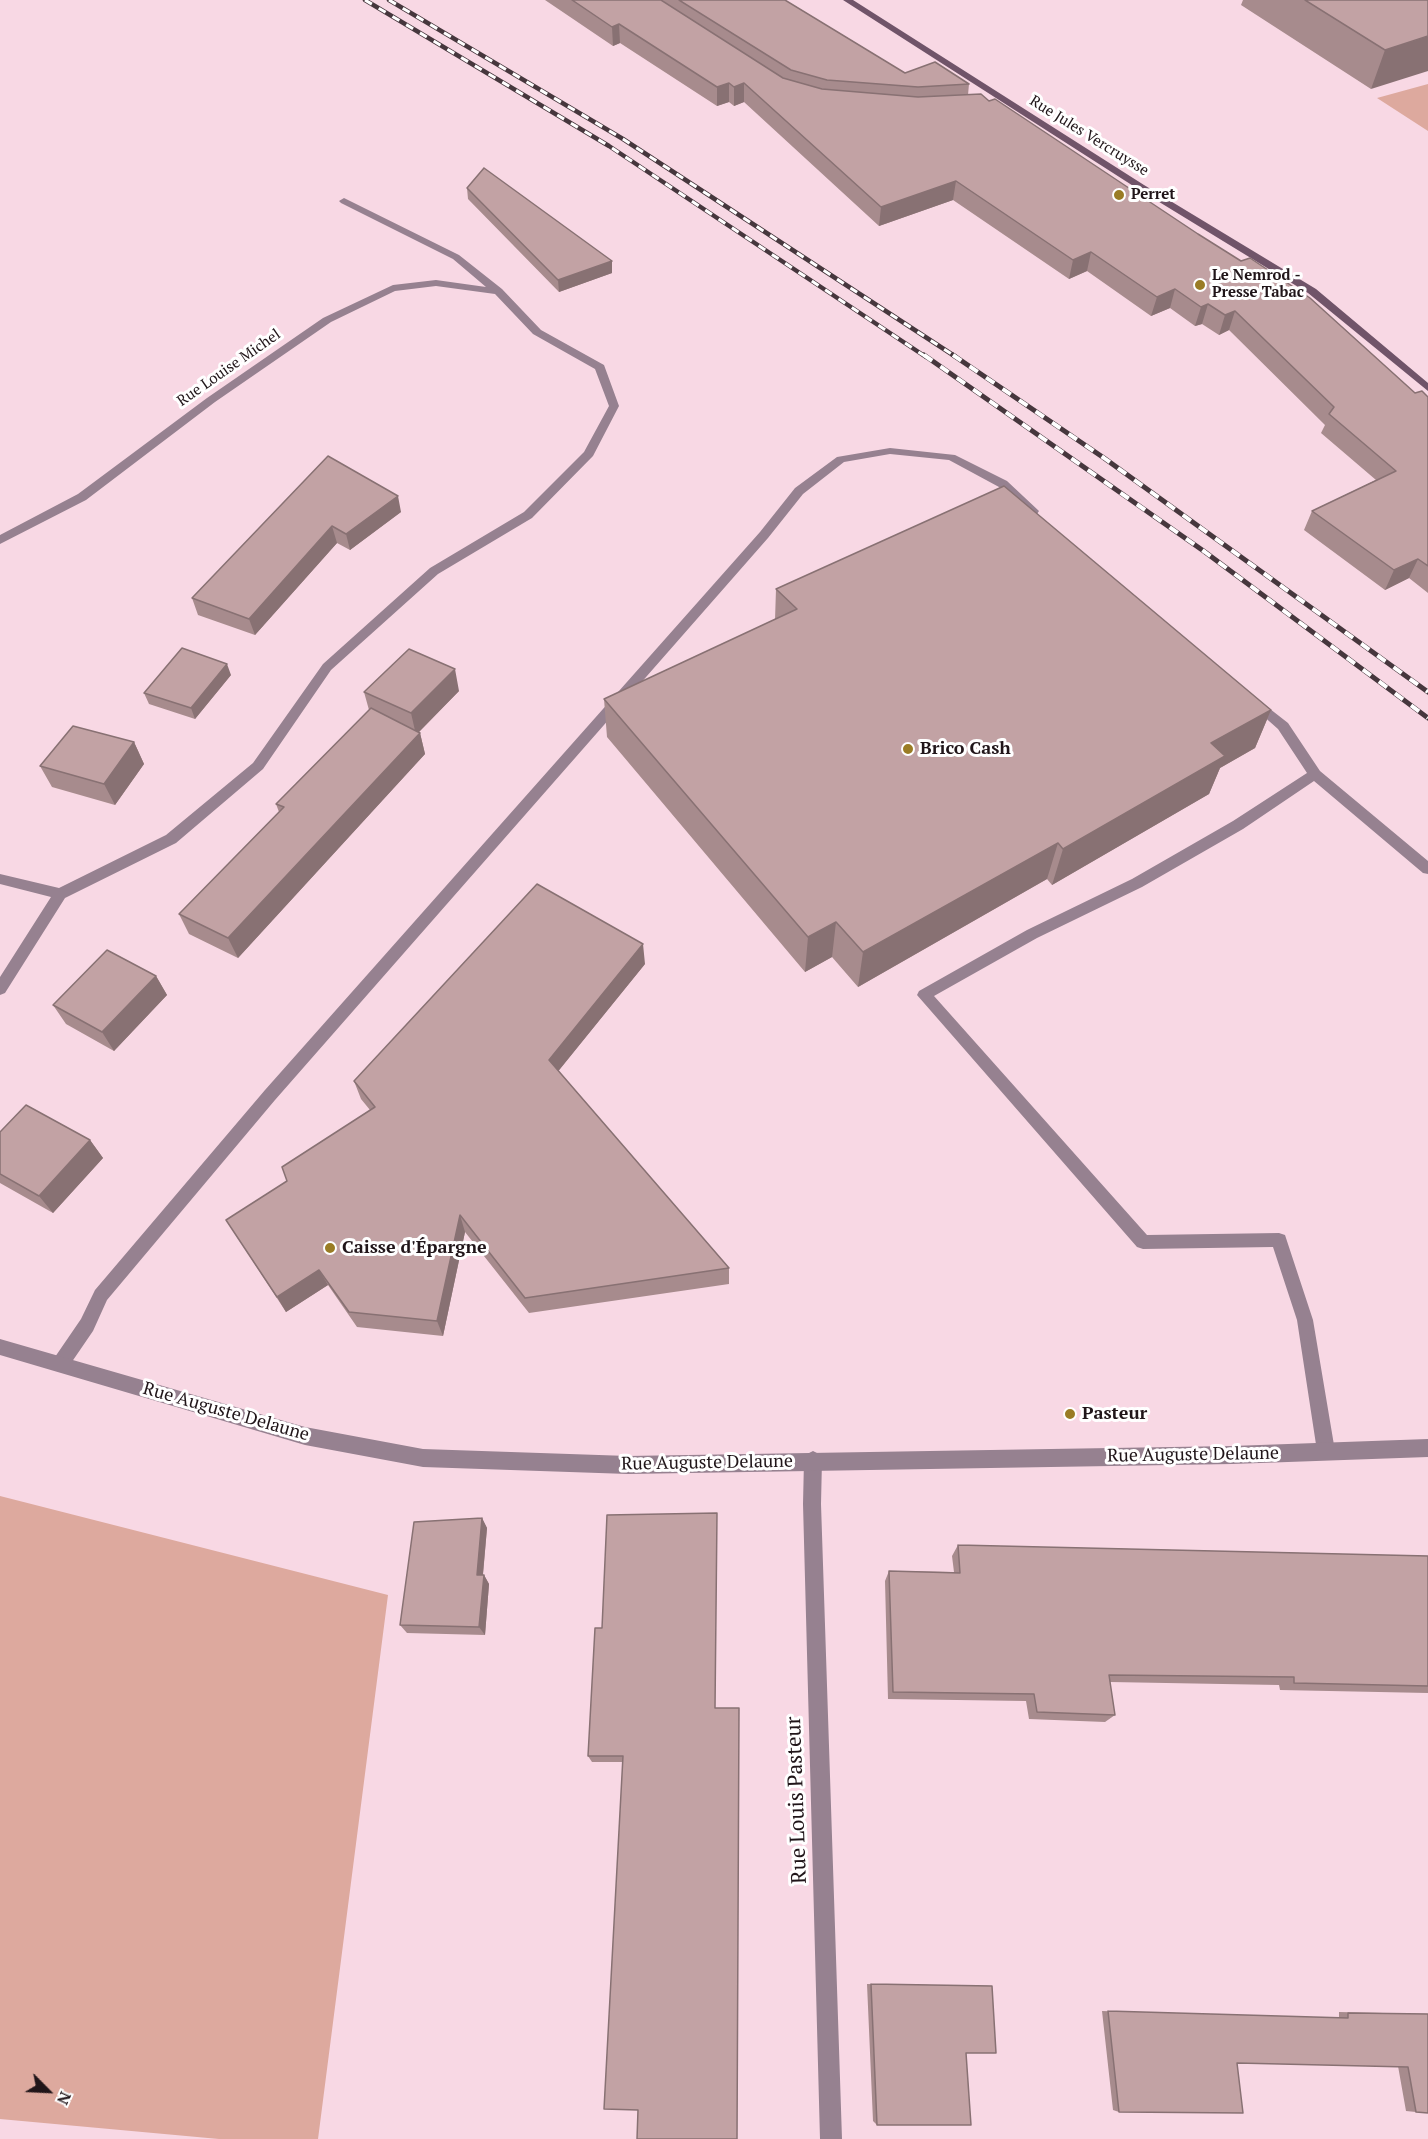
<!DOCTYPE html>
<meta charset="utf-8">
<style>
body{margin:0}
#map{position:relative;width:1428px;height:2139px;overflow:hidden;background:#f8d8e4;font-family:"PT Serif",serif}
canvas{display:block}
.north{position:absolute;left:18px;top:2061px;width:60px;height:60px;-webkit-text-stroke:4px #fff;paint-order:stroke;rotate:114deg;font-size:16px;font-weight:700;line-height:24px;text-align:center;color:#201519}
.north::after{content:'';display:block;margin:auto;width:21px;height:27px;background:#201519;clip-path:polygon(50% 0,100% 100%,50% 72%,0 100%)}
</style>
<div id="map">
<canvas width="1428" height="2139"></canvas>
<div class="north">N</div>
</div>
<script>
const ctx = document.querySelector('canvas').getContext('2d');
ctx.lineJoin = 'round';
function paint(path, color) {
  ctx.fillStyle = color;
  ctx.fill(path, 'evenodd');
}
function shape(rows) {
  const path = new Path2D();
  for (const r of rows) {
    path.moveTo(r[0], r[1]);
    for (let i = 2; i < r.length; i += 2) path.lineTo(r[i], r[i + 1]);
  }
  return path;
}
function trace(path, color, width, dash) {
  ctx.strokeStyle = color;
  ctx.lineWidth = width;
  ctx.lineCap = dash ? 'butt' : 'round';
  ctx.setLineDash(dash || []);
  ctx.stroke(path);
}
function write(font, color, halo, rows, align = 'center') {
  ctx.font = font + ' "PT Serif",serif';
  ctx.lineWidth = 6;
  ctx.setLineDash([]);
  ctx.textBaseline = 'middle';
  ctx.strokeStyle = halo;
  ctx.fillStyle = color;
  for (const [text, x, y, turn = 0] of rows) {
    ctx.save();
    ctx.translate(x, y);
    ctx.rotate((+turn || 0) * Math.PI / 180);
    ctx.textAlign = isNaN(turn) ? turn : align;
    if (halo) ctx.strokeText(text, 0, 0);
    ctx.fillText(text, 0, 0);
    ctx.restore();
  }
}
paint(shape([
 [1428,84,1428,131,1377,98],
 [0,1496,388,1595,318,2139,219,2139,0,2119]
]), '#dda99e');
paint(shape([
 [890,448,955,455,1007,481,1039,511,1037,514,1029,514,999,487,949,460,890,454,844,462,803,494,768,538,275,1100,107,1300,93,1331,67,1369,61,1371,55,1369,53,1363,55,1357,81,1319,95,1290,265,1090,760,532,795,488,837,457,890,448],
 [1256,698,1288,723,1320,771,1428,861,1428,874,1423,873,1314,781,1243,829,1142,887,1037,938,934,996,1147,1235,1279,1233,1285,1235,1313,1320,1335,1451,1332,1457,1326,1460,1320,1457,1317,1451,1297,1320,1273,1247,1143,1249,1137,1247,917,995,919,991,1027,930,1132,879,1233,821,1307,773,1278,729,1252,706,1250,703,1252,700,1256,698]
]), '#968190');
paint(shape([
 [344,198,459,255,502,289,541,330,604,365,619,406,593,456,532,518,438,574,331,670,263,769,176,843,65,898,5,993,0,995,0,977,51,897,0,884,0,874,59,888,166,835,253,763,323,664,430,568,524,512,584,452,609,406,595,369,533,334,495,294,436,286,395,291,331,322,215,402,86,500,0,544,0,535,78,494,207,398,323,318,393,285,436,280,486,287,453,259,341,203,339,201,344,198],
 [813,1451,819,1454,822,1460,821,1504,842,2139,820,2139,803,1504,804,1460,807,1454,813,1451]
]), '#968190');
paint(shape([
 [0,1339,305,1427,423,1449,628,1456,1232,1446,1428,1439,1428,1457,1232,1464,628,1474,423,1467,305,1445,0,1355,0,1339]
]), '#968190');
paint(shape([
 [843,0,853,0,1144,185,1316,289,1428,383,1428,391,1308,293,1138,189,843,0]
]), '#705469');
const railFar1 = shape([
 [365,0,609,146,926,357],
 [389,0,623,139,956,357]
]);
const rail = shape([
 [924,355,1205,552,1428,718],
 [953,355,1104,458,1428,692]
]);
trace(railFar1, '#46373d', 4.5);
trace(rail, '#46373d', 5);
trace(railFar1, '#fff', 3, [8]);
trace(rail, '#fff', 4, [10]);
paint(shape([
 [545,0,785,0,905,73,969,84,968,95,989,101,1415,393,1428,397,1428,593,1409,578,1385,590,1304,530,1312,511,1376,480,1321,433,1325,425,1229,330,1219,335,1202,324,1195,326,1170,308,1151,316,1087,271,1069,279,953,200,879,226,744,102,734,106,729,102,717,106,620,43,613,46],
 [1243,0,1428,0,1371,89,1241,5],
 [467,188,612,273,559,292,468,199],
 [328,456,401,512,350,550,337,543,255,635,198,615,192,598],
 [776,589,1271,710,1255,748,1220,768,1209,794,1052,885,1047,879,858,987,832,957,805,972,607,737,604,699,775,620],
 [231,675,195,719,149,704,144,693],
 [459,691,419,732,420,733,425,754,238,958,189,934,179,914,279,812,276,804,369,710,364,692],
 [134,742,144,764,115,805,52,787,40,766],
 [645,964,558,1071,729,1268,729,1284,529,1313,465,1232,443,1336,357,1327,328,1285,286,1312,226,1220,287,1181,370,1110,361,1099,354,1081],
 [156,976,167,995,114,1051,66,1024,53,1005],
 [0,1132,90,1140,103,1158,53,1213,0,1183],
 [482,1518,487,1528,483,1575,484,1575,489,1584,485,1635,407,1633,400,1625],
 [958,1545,1428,1556,1428,1693,1280,1690,1279,1685,1110,1682,1115,1715,1105,1722,1029,1719,1026,1701,888,1699,885,1581,889,1571,954,1572,952,1556],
 [715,1708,638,2110,622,1762,592,1762,588,1756],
 [867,1984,992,1986,966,2053,877,2125,873,2121],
 [1102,2011,1339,2018,1339,2012,1428,2014,1416,2112,1406,2111,1398,2066,1237,2063,1119,2112,1113,2110]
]), '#a78b8d');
paint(shape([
 [619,24,620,43,613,46,612,27],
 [1428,36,1428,71,1371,89,1385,50],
 [729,83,729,102,717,106,717,87],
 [744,83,744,102,734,106,734,87],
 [956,181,953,200,879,226,881,207],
 [1091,252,1087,271,1069,279,1073,260],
 [612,261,612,273,559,292,558,280],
 [1175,289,1170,308,1151,316,1157,297],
 [1208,304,1202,324,1195,326,1201,307],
 [1235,311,1229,330,1219,335,1225,315],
 [398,496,401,512,350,550,346,534],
 [332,526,337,543,255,635,249,619],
 [1418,559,1409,578,1385,590,1394,570],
 [227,664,231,675,195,719,191,708],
 [455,669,459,691,416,735,411,713],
 [1271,710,1255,748,1220,768,1209,794,1052,885,1063,849,1211,743],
 [420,733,425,754,238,958,228,938],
 [134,742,144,764,115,805,104,784],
 [1058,843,1047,879,858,987,863,952],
 [836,922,832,957,805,972,808,937],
 [643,944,645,964,552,1079,549,1060],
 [156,976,167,995,114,1051,102,1032],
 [90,1140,103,1158,53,1213,39,1196],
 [460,1215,465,1232,443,1336,437,1321],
 [319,1270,328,1285,286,1312,277,1297],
 [482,1518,487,1528,482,1584,477,1575],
 [484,1575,489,1584,485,1635,479,1627]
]), '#887173');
const building = shape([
 [572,0,661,0,783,78,822,89,918,97,981,94,989,101,995,99,1198,234,1241,261,1250,258,1310,298,1415,393,1422,391,1428,397,1428,566,1418,559,1394,570,1312,511,1396,471,1329,414,1334,407,1235,311,1225,315,1208,304,1201,307,1175,289,1157,297,1091,252,1073,260,956,181,881,207,744,83,734,87,729,83,717,87,619,24,612,27,572,0],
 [679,0,785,0,905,73,935,62,969,84,918,87,827,80,791,70,679,0],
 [1305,0,1428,0,1428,36,1385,50,1305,0],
 [484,168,612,261,558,280,467,188,484,168],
 [328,456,398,496,346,534,332,526,249,619,192,598,328,456],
 [1004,486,1271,710,1211,743,1225,756,1063,849,1058,843,863,952,836,922,808,937,604,699,797,609,776,589,1004,486],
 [182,648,227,664,191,708,144,693,182,648],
 [409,649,455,669,411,713,364,692,409,649],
 [371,708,420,733,228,938,179,914,284,807,276,804,371,708],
 [73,726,134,742,104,784,40,766,73,726],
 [537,884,643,944,549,1060,729,1268,525,1298,460,1215,437,1321,349,1312,319,1270,277,1297,226,1220,287,1181,282,1167,375,1107,354,1081,537,884],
 [107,950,156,976,102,1032,53,1005,107,950],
 [26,1105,90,1140,39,1196,0,1174,0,1132,26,1105],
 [717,1513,715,1708,739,1708,737,2139,637,2139,638,2110,604,2109,623,1756,588,1756,595,1628,602,1628,607,1515,717,1513],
 [482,1518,477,1575,484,1575,479,1627,400,1625,414,1522,482,1518],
 [958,1545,1428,1556,1428,1686,1294,1683,1294,1677,1109,1675,1115,1715,1037,1712,1034,1694,893,1692,889,1571,960,1573,958,1545],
 [871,1984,992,1986,996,2053,966,2053,971,2125,877,2125,871,1984],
 [1108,2011,1348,2018,1348,2013,1428,2014,1428,2113,1416,2112,1408,2067,1237,2063,1243,2113,1119,2112,1108,2011]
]);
paint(building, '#c2a2a4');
trace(building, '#887173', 1.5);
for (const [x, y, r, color] of [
 [1119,195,6,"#9a7c25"],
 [1200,285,6,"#9a7c25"],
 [908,749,6,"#9a7c25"],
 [330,1248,6,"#9a7c25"],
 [1070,1414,6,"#9a7c25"]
]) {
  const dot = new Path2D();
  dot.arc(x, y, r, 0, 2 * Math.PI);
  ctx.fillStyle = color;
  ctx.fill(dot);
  trace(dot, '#fff', 2);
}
write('15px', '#201519', '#fff', [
 ["Rue Jules Vercruysse",1089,136,32],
 ["Rue Louise Michel",229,368,-35]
]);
write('bold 15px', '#201519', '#fff', [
 ["Perret",1131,195],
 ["Le Nemrod -",1212,276],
 ["Presse Tabac",1212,293]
], 'left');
write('bold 18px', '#201519', '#fff', [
 ["Brico Cash",920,749],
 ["Caisse d'Épargne",342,1248],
 ["Pasteur",1082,1414]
], 'left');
write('18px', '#201519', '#fff', [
 ["Rue Auguste Delaune",226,1412,16],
 ["Rue Auguste Delaune",1193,1455,-1],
 ["Rue Auguste Delaune",707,1463,-1]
]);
write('21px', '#201519', '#fff', [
 ["Rue Louis Pasteur",797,1800,-92]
]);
</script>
